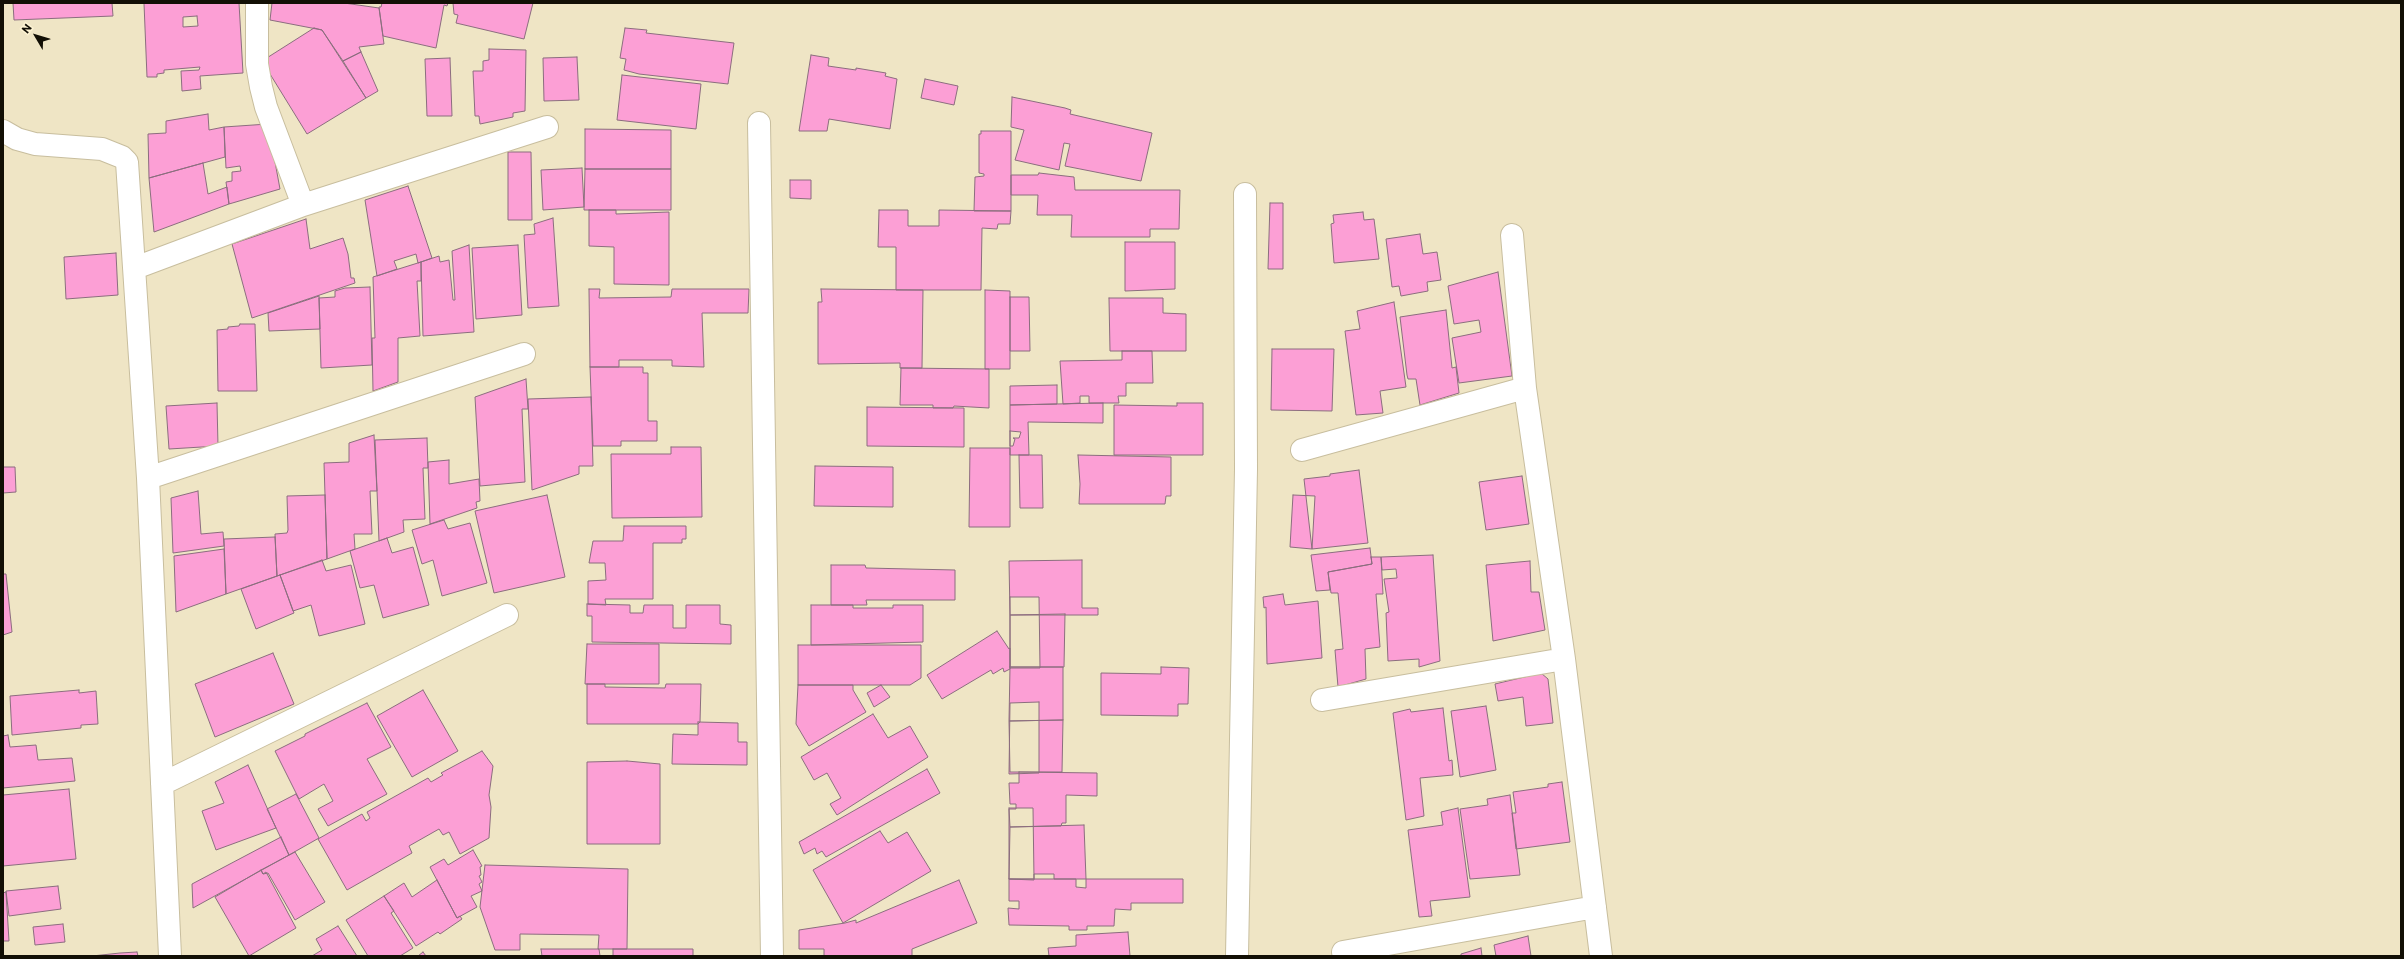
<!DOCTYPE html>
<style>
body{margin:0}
#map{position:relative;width:2404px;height:959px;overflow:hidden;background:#efe5c5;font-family:Commissioner,sans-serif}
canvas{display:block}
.frame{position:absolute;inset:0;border:4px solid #120f05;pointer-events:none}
.north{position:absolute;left:16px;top:16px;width:40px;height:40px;-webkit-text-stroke:3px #fdf3d2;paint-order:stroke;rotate:308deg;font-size:11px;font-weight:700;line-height:16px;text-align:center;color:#120f05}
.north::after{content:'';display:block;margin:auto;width:14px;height:18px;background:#120f05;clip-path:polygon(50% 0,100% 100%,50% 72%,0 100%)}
</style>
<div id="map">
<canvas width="2404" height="959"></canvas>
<div class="frame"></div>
<div class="north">N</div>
</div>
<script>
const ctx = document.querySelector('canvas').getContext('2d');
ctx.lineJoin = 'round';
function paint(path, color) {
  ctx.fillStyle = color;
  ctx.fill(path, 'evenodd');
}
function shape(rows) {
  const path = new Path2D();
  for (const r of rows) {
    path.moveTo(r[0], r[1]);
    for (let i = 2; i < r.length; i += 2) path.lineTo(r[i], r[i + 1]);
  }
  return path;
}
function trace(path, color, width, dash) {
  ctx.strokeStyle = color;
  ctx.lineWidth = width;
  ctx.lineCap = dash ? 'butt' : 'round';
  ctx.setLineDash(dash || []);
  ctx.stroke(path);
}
const building = shape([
 [13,3,112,3,113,16,14,20,13,3],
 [144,3,239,3,243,73,200,76,201,89,182,91,181,71,199,70,200,67,164,70,164,73,157,74,157,77,147,77,144,3],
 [197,16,198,26,183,27,183,17,197,16],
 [272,3,344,3,379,8,384,44,359,47,361,52,343,61,322,30,270,20,272,3],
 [382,3,448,3,447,6,444,5,436,48,383,36,379,7,381,7,382,3],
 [453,3,533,3,524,39,456,23,458,15,454,14,453,3],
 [314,28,322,30,366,98,307,134,262,61,314,28],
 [625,28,647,30,646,33,734,43,728,84,639,74,624,70,626,59,620,58,625,28],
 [489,49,526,50,525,111,513,113,513,117,480,124,479,116,475,116,473,71,483,71,483,61,489,60,489,49],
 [361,52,378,91,366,98,343,61,361,52],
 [811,55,829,58,828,66,856,70,856,68,886,73,885,76,897,79,890,129,829,119,827,131,799,131,811,55],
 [577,57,579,100,544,101,543,58,577,57],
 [450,58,452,116,427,116,425,59,450,58],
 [622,75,701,84,696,129,617,120,622,75],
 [925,79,958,86,954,105,921,98,925,79],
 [1012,97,1065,108,1071,110,1070,114,1152,133,1141,181,1065,166,1070,144,1064,143,1059,170,1015,160,1024,130,1011,127,1012,97],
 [208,114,209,130,224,127,225,157,149,178,148,134,166,133,166,121,208,114],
 [268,124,280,189,229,204,226,182,232,181,232,172,241,171,240,166,226,168,224,127,268,124],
 [585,129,671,130,671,169,585,169,585,129],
 [981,131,1011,131,1011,211,974,211,975,177,984,176,984,174,979,173,979,134,981,134,981,131],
 [508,152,531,152,532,220,508,220,508,152],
 [203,163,208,194,227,187,229,204,154,232,149,178,203,163],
 [582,168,584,207,543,210,541,170,582,168],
 [585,169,671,169,671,210,584,210,585,169],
 [1039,173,1074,177,1075,190,1180,190,1179,229,1150,229,1150,237,1071,237,1072,215,1037,215,1038,195,1011,195,1011,175,1038,175,1039,173],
 [790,180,811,180,811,199,790,198,790,180],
 [408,186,432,258,418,263,416,254,394,261,397,269,377,276,365,200,408,186],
 [1270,203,1283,203,1283,269,1268,269,1270,203],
 [589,210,616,210,616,214,669,212,669,285,614,284,614,247,589,246,589,210],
 [879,210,908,210,908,226,939,226,939,210,1011,211,1010,224,998,224,997,229,982,228,981,290,896,290,896,247,878,247,879,210],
 [1363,212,1364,220,1374,219,1379,259,1334,263,1331,224,1334,223,1333,215,1363,212],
 [553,218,559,306,528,308,524,235,535,234,534,224,553,218],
 [306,219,310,249,343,238,348,254,351,278,354,278,355,283,252,318,232,244,306,219],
 [1420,234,1423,254,1437,252,1441,280,1427,282,1428,291,1401,296,1399,286,1392,287,1386,239,1420,234],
 [1125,242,1175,242,1175,289,1125,291,1125,242],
 [469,245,474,332,423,336,421,262,439,256,440,262,449,260,453,300,455,300,452,251,469,245],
 [518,245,522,315,476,319,472,248,518,245],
 [116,253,118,295,66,299,64,257,116,253],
 [421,262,421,281,417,281,420,336,398,338,398,382,373,391,372,338,375,338,373,277,421,262],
 [1498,272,1512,376,1459,383,1452,338,1481,332,1479,320,1454,324,1448,286,1498,272],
 [370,287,372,365,321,368,319,298,335,297,335,291,345,288,370,287],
 [589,289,600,289,599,298,671,297,672,289,749,289,748,313,702,313,704,367,672,366,672,360,619,360,619,367,590,367,589,289],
 [821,289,923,290,922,368,900,368,900,363,818,364,818,302,822,302,821,289],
 [985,290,1010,291,1010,369,985,369,985,290],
 [319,296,320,329,269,331,268,313,319,296],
 [1010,297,1029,297,1030,351,1010,351,1010,297],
 [1109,298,1163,298,1163,313,1186,314,1186,351,1110,351,1109,298],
 [1394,302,1406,387,1380,391,1383,413,1356,415,1345,331,1360,329,1357,311,1394,302],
 [1446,310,1452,368,1456,367,1459,393,1420,405,1416,379,1408,379,1407,375,1400,317,1446,310],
 [240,324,255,324,257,391,218,391,217,330,228,329,228,327,239,326,240,324],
 [1272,349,1334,349,1332,411,1271,410,1272,349],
 [1122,351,1152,351,1153,383,1126,383,1126,396,1118,396,1119,403,1089,403,1089,396,1080,396,1080,403,1063,404,1060,361,1122,360,1122,351],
 [590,367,643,367,643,373,648,373,648,421,657,421,657,441,621,441,621,446,593,446,590,367],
 [901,368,989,369,989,408,954,406,953,408,933,408,933,405,900,405,901,368],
 [526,379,528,409,522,409,525,482,480,486,475,397,526,379],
 [1057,385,1057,404,1010,405,1010,386,1057,385],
 [591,397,593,466,579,466,579,474,532,490,528,399,591,397],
 [217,403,218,446,169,449,166,406,217,403],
 [1103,403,1103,423,1028,422,1029,455,1010,455,1010,405,1103,403],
 [1177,403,1203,403,1203,455,1114,455,1114,405,1177,406,1177,403],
 [867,407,964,408,964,447,867,446,867,407],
 [1010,431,1021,432,1019,438,1013,438,1015,439,1013,446,1010,446,1010,431],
 [374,435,377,491,370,491,372,534,354,534,355,549,327,559,324,463,349,462,349,443,374,435],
 [427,438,428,468,423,468,425,519,403,520,404,532,379,541,375,440,427,438],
 [671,447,701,447,702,517,612,518,611,454,671,454,671,447],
 [970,448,1010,448,1010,527,969,527,970,448],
 [1019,455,1042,455,1043,508,1020,508,1019,455],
 [1078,455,1171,457,1171,496,1166,496,1165,504,1079,504,1080,484,1078,455],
 [449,460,449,484,479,479,480,501,476,502,477,508,430,524,428,462,449,460],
 [815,466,893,467,893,507,814,506,815,466],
 [3,467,15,467,16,492,3,493,3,467],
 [1359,470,1368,543,1312,549,1304,479,1330,476,1330,474,1359,470],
 [1522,476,1529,524,1486,530,1479,482,1522,476],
 [198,491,201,534,223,532,224,546,173,553,171,498,198,491],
 [325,495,327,559,277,576,275,534,287,533,288,530,287,496,325,495],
 [547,495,565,577,494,593,475,511,547,495],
 [1293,495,1315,496,1312,549,1290,547,1293,495],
 [444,520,448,529,470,523,487,583,442,596,433,560,422,564,412,530,444,520],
 [624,526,686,526,686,539,682,539,682,543,653,543,653,599,605,599,606,605,588,604,588,581,606,580,605,563,589,563,593,541,623,541,624,526],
 [275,537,277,576,226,594,224,539,275,537],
 [387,538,392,553,413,547,429,605,383,618,374,585,360,588,350,551,387,538],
 [1370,548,1372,564,1328,572,1330,590,1316,591,1311,555,1370,548],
 [224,549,226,594,176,612,174,556,224,549],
 [1433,555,1440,661,1419,667,1419,659,1388,661,1386,613,1389,612,1384,579,1397,578,1396,569,1382,570,1381,557,1433,555],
 [1371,557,1381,557,1383,594,1376,594,1380,647,1365,649,1366,679,1338,687,1335,650,1343,649,1338,593,1331,593,1328,572,1372,564,1371,557],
 [322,560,326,571,351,565,365,624,319,636,311,605,293,611,280,575,322,560],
 [1082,560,1082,608,1098,608,1098,615,1010,615,1009,561,1082,560],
 [1530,561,1531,592,1539,592,1545,630,1493,641,1486,565,1530,561],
 [831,565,865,565,866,568,955,570,955,600,866,600,867,605,831,605,831,565],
 [3,574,6,574,12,632,3,635,3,574],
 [280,575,294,613,256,629,241,589,280,575],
 [1283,594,1285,605,1318,601,1322,658,1267,664,1266,607,1264,608,1263,597,1283,594],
 [1010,597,1039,597,1040,668,1010,668,1010,597],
 [587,604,630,605,630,613,643,613,644,605,673,605,673,628,686,628,686,605,720,605,720,624,731,625,731,644,592,642,592,616,587,616,587,604],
 [811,605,853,605,853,608,893,608,893,605,923,605,923,642,811,645,811,605],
 [1065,614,1064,667,1010,667,1010,615,1065,614],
 [997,631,1009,649,1010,648,1010,669,1004,672,1003,668,993,674,991,670,942,699,927,675,997,631],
 [587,644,659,644,659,684,585,684,587,644],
 [798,645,921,645,921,678,910,685,798,685,798,645],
 [273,653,294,704,215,737,195,684,273,653],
 [1010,667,1063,667,1063,720,1009,721,1010,667],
 [1161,667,1189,668,1188,704,1178,704,1178,716,1101,715,1101,673,1161,674,1161,667],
 [1541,673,1548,679,1553,723,1526,726,1523,697,1498,701,1495,684,1541,673],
 [587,684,605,684,605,687,665,688,666,684,701,684,700,722,698,724,587,724,587,684],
 [798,685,853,685,853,690,866,712,809,746,796,724,798,685],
 [881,685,890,697,874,707,867,693,881,685],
 [79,690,79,693,96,691,98,724,81,725,81,728,12,735,10,696,79,690],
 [423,690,458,751,412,777,377,716,423,690],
 [1039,702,1039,773,1009,774,1010,703,1039,702],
 [367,703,391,747,367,759,387,794,328,826,318,809,333,801,324,784,299,799,275,751,305,736,305,734,367,703],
 [1486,706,1496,770,1460,777,1451,711,1486,706],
 [1443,708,1449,761,1452,760,1453,775,1420,778,1424,816,1406,820,1393,713,1410,709,1411,712,1443,708],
 [873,714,888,738,910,726,928,757,837,815,830,804,841,798,827,773,814,780,801,757,873,714],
 [1063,720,1062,772,1010,772,1009,721,1063,720],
 [698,722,738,723,738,742,747,742,747,765,672,764,673,734,698,735,698,722],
 [8,735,10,747,36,745,38,760,72,758,75,781,3,788,3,736,8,735],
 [482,751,493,766,489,795,491,807,489,838,460,854,449,832,443,835,439,829,409,846,412,853,347,890,318,839,362,814,366,821,370,818,367,812,428,778,431,782,443,775,441,773,482,751],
 [627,761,660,764,660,844,587,844,587,762,627,761],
 [248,765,276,828,216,850,202,811,224,803,215,782,248,765],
 [927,769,940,793,826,857,822,851,817,854,815,848,804,854,799,842,927,769],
 [1019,772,1097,773,1097,796,1066,795,1066,823,1062,823,1061,826,1010,827,1009,809,1016,809,1016,804,1010,804,1009,783,1019,783,1019,772],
 [1562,782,1570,842,1516,849,1512,813,1516,813,1513,792,1548,787,1548,784,1562,782],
 [69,789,76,859,3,866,3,795,69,789],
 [296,794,319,838,289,855,267,809,296,794],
 [1510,795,1520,875,1470,879,1460,809,1488,805,1487,799,1510,795],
 [1009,808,1033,808,1034,879,1009,879,1009,808],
 [1458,808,1470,897,1430,901,1432,916,1419,917,1408,830,1443,825,1441,812,1458,808],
 [1084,825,1086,879,1054,879,1054,874,1034,874,1034,880,1009,879,1010,827,1084,825],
 [880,831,888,843,907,832,931,871,843,923,813,870,880,831],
 [281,837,289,855,193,908,192,884,281,837],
 [473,850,482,866,480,867,481,875,479,876,482,882,479,884,482,891,471,896,477,907,457,918,430,867,444,859,448,865,473,850],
 [295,852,325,902,295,920,268,873,263,874,261,870,295,852],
 [485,865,628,869,627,949,598,949,599,935,520,934,520,950,495,950,480,907,485,865],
 [261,870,263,874,266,872,296,928,249,956,215,897,261,870],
 [1009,879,1076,879,1076,887,1086,888,1086,879,1183,879,1183,903,1131,903,1131,910,1115,909,1114,926,1087,926,1087,930,1069,930,1069,926,1009,925,1008,908,1019,909,1019,901,1009,901,1009,879],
 [437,880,457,918,460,916,462,919,440,934,438,932,416,946,384,896,404,883,412,897,437,880],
 [959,880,977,923,912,949,912,956,824,956,824,949,799,949,799,930,845,923,856,920,856,923,959,880],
 [58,886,61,909,9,916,6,891,58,886],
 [6,892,9,941,3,941,3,893,6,892],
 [384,896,394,911,391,913,413,948,400,956,368,956,346,920,384,896],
 [63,924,65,942,35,945,33,927,63,924],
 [338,926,357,956,312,956,322,950,316,939,338,926],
 [1128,932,1130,956,1049,956,1048,948,1076,946,1076,935,1128,932],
 [1528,936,1531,956,1496,956,1494,945,1528,936],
 [1481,948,1482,956,1461,956,1461,954,1481,948],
 [541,949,599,949,600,956,542,956,541,949],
 [613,949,693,949,693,956,613,956,613,949],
 [137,952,138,956,92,956,120,953,137,952],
 [423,952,426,956,418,956,423,952]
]);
paint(building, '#fc9fd5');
trace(building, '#8b6d7e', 1);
const street = shape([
 [257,3,257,64,261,87,266,107,303,205],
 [759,123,772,956],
 [3,131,17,139,35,144,102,149,122,157,127,162,148,478,170,956],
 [1512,235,1525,388,1564,659,1601,956],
 [135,268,303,205,547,127],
 [1302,450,1525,388],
 [148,478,524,354],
 [1322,700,1564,659],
 [162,784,507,615],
 [1343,952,1595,907],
 [1237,956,1246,469,1245,194]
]);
trace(street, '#c8be9e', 24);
trace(street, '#fff', 22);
</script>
